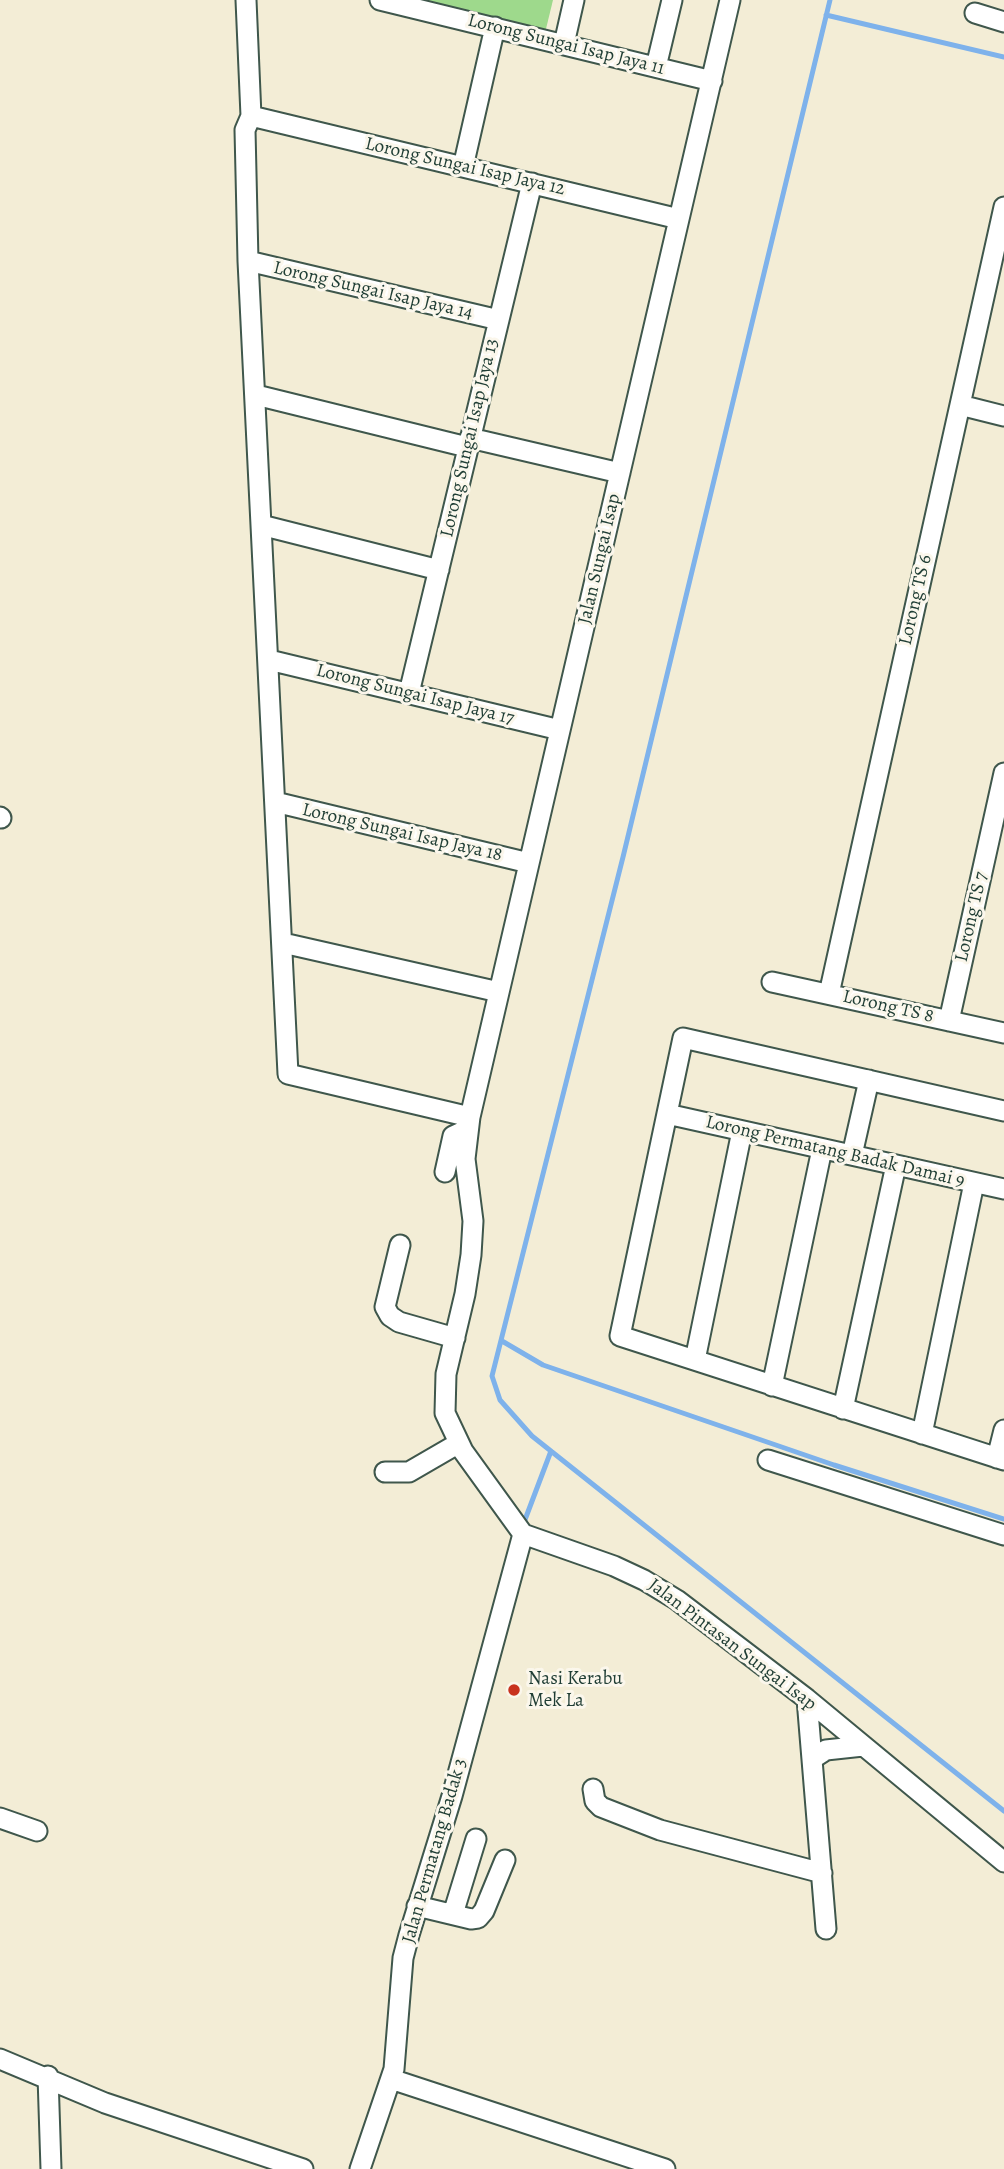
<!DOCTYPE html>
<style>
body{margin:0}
canvas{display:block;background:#f3edd6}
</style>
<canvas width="1004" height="2169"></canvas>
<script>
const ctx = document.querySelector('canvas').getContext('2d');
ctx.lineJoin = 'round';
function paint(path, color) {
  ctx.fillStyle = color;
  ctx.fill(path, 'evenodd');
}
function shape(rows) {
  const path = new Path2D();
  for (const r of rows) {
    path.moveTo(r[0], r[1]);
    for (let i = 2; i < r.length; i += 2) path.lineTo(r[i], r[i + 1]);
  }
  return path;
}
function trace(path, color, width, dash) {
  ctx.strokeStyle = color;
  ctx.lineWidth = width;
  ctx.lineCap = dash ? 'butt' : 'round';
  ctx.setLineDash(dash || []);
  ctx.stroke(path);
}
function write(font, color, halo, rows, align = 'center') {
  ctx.font = font + ' Alegreya,serif';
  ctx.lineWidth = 6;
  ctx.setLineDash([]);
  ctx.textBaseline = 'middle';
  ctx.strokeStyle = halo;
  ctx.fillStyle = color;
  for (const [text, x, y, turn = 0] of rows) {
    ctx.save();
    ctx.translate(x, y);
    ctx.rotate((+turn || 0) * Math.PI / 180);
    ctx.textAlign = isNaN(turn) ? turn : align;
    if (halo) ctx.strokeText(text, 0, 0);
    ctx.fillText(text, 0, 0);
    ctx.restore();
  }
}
paint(shape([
 [407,0,553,0,545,33]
]), '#9ed98c');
trace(shape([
 [830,0,623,857,492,1376,500,1400,532,1436,1004,1811],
 [826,15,1004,57],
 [502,1341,543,1365,834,1465,1004,1519],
 [523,1525,551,1451]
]), '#7eb2eb', 5);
const minor = shape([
 [246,0,251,116,245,130,248,261,288,1074,470,1117],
 [380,0,712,81],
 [730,0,470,1117,465,1159,473,1221,471,1255,465,1294,446,1374,445,1413,463,1451,523,1534,614,1566,644,1580,677,1600,807,1699,1004,1862],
 [975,13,1004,22],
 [564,44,574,0],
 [656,67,672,0],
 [251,116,679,219],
 [463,167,495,27],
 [248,261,499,320],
 [256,395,467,447],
 [960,405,1004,416],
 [470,438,620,473],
 [261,525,439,570],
 [269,660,560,730],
 [409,693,532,183],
 [275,802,529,863],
 [0,817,1,818],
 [283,943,499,992],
 [772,982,1004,1033],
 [829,994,1004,207],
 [949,1021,1004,773],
 [1004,1111,683,1038,620,1336,1004,1460],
 [667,1114,1004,1189],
 [852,1155,869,1080],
 [445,1172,453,1136,468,1129],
 [400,1245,385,1307,390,1316,399,1322,455,1338],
 [695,1360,742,1131],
 [772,1386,822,1149],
 [843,1409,896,1165],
 [922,1434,974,1183],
 [997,1458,1004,1430],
 [768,1460,1004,1535],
 [385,1472,409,1472,459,1443],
 [807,1699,826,1929],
 [812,1759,826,1750,863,1746],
 [593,1789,595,1801,601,1807,660,1830,822,1873],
 [0,1818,37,1831],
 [417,1906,471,1919,478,1918,484,1911,505,1860],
 [453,1914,476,1839],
 [0,2059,105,2103,303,2169],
 [48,2076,51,2169],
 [391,2079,665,2169],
 [360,2169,394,2069,403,1958,409,1935,452,1796,523,1534]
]);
trace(minor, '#3f574c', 23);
trace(minor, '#fff', 19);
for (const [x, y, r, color] of [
 [514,1690,7,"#c8321e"]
]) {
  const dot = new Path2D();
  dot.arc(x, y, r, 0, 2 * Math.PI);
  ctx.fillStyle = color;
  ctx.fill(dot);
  trace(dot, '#fbf7ec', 2.5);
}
write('19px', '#1f3d34', '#fbf7ec', [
 ["Lorong Sungai Isap Jaya 11",566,45,14],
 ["Lorong Sungai Isap Jaya 12",465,167,13],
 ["Lorong Sungai Isap Jaya 14",373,291,13],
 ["Lorong Sungai Isap Jaya 13",470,438,-77],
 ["Jalan Sungai Isap",600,559,-77],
 ["Lorong TS 6",916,600,-77],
 ["Lorong Sungai Isap Jaya 17",415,695,14],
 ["Lorong Sungai Isap Jaya 18",402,833,13],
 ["Lorong TS 7",972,917,-77],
 ["Lorong TS 8",888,1007,13],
 ["Lorong Permatang Badak Damai 9",835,1152,13],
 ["Jalan Pintasan Sungai Isap",732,1645,37],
 ["Jalan Permatang Badak 3",435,1851,-74]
]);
write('19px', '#1f3d34', '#fbf7ec', [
 ["Nasi Kerabu",528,1679],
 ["Mek La",528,1701]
], 'left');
</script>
